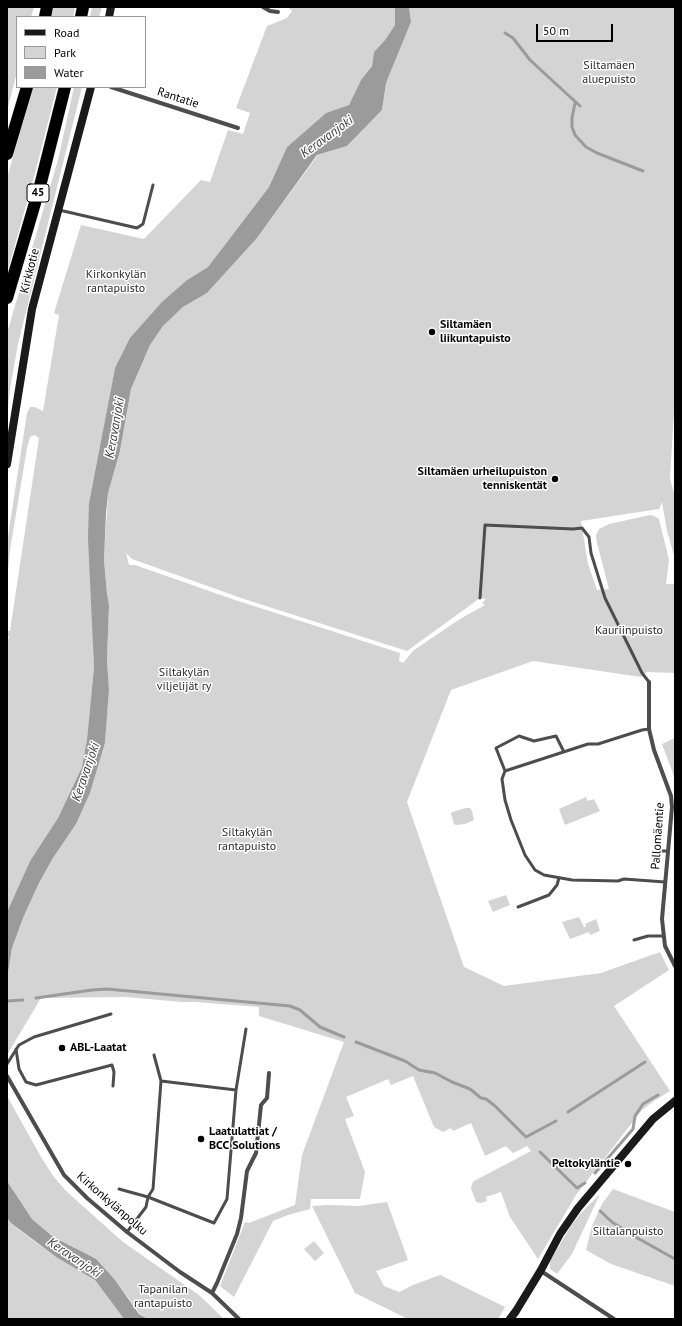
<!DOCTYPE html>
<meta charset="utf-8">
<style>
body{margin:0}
#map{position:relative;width:682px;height:1326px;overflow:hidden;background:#fff;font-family:"PT Sans",sans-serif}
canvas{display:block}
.frame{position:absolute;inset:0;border:8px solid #000;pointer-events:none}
.legend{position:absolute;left:16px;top:16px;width:130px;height:72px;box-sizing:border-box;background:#fff;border:1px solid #999;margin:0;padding:5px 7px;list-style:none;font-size:12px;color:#000}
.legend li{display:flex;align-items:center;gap:8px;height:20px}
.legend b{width:20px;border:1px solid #999}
.scale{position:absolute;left:536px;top:24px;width:77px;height:18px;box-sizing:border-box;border:2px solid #000;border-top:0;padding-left:5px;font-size:12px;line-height:14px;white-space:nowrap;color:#000;-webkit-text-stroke:3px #fff;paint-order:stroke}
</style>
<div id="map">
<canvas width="682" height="1326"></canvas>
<div class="frame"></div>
<ul class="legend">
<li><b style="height:5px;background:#1a1a1a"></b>Road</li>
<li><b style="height:11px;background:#d4d4d4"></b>Park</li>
<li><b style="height:11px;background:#9b9b9b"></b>Water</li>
</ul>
<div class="scale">50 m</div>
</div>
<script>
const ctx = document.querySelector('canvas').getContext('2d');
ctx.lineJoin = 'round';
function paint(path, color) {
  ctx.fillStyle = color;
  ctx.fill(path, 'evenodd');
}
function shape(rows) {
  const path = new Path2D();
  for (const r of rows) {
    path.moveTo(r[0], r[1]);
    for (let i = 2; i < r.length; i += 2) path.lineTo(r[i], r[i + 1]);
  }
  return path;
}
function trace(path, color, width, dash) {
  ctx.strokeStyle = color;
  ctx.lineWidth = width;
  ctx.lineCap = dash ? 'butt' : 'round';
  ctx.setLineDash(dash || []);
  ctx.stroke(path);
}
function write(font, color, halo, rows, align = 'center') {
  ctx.font = font + ' "PT Sans",sans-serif';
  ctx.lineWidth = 3;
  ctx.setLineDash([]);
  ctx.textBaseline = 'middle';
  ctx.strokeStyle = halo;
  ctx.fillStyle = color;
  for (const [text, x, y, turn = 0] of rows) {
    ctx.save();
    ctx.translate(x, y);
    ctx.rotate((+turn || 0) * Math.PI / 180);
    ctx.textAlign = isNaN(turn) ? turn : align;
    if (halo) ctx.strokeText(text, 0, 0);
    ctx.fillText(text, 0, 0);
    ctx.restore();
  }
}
paint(shape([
 [7,7,34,7,31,17,17,17,17,72,7,111],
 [54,7,75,7,73,17,51,17],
 [92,7,102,7,99,17,90,17],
 [288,7,395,7,395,25,385,40,374,52,372,66,361,80,349,105,326,113,287,147,269,187,208,267,187,280,115,368,89,503,94,667,87,739,82,767,58,818,30,861,7,912,7,645,9,636,7,636,7,631,10,631,39,438,35,435,30,437,27,448,10,550,7,580,7,543,27,413,30,407,35,407,43,411,59,315,54,313,81,225,144,239,201,180,210,182,228,130,243,134,250,113,236,108,267,26,287,18,292,11],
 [409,7,675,7,675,393,670,479,675,496,675,559,667,531,662,502,659,509,581,521,588,564,597,590,609,589,597,543,596,535,599,529,609,524,650,515,654,516,659,519,669,560,666,584,674,584,675,570,675,673,647,672,641,677,533,661,451,690,407,802,464,967,504,986,601,973,660,952,669,970,614,1006,670,1091,654,1101,642,1110,576,1195,538,1259,510,1217,501,1192,486,1197,487,1201,481,1203,476,1202,471,1188,472,1184,474,1181,531,1151,527,1146,513,1153,506,1146,485,1156,471,1123,453,1131,451,1128,443,1132,434,1127,413,1076,391,1085,388,1079,346,1097,354,1116,345,1119,365,1172,360,1199,311,1199,310,1209,288,1215,273,1221,234,1297,220,1286,245,1222,249,1223,295,1205,302,1155,344,1042,259,1016,259,1007,195,1002,182,1002,126,997,41,998,7,1055,7,979,12,948,23,918,39,883,53,858,76,824,90,793,105,743,109,690,107,660,109,605,107,594,104,559,108,493,120,451,131,389,150,345,163,326,183,307,207,293,257,238,318,155,347,146,382,110,386,83,411,22],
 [126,553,132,559,244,599,407,651,480,598,486,599,482,603,485,605,460,619,414,650,403,663,399,661,400,653,232,599,135,565,129,565],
 [33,87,57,87,34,177,7,273,7,178],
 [74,87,82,87,18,344,10,389,7,418,7,333,58,160],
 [675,738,675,779,662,744],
 [586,797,588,801,594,799,600,811,565,825,559,809],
 [466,808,470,808,472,811,474,820,465,824,456,825,454,824,451,814,452,812],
 [506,895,510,905,493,912,488,901],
 [579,917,584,927,586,927,585,924,596,919,600,931,590,935,589,932,570,939,562,922],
 [7,1096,41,1157,54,1177,66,1191,123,1242,199,1295,224,1319,148,1319,140,1314,115,1280,74,1247,52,1236,32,1219,7,1181],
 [613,1189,675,1212,675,1286,611,1264,586,1250,592,1226,602,1204],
 [600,1194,572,1254,557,1274,550,1269,550,1262,552,1258,569,1229,580,1214],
 [387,1202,408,1260,376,1271,384,1286,399,1292,413,1285,440,1275,505,1307,500,1316,497,1319,408,1319,355,1293,312,1206,328,1205,359,1206],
 [7,1218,11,1223,31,1239,56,1257,95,1280,124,1319,7,1319],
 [314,1241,324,1253,315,1261,304,1249]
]), '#d4d4d4');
paint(shape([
 [395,7,409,7,411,22,386,83,382,110,347,146,317,155,257,238,207,293,183,307,163,326,150,345,131,389,120,451,108,493,106,513,104,560,107,594,109,605,107,660,109,690,105,743,90,793,76,824,53,858,39,883,23,918,12,948,7,979,7,912,30,861,58,818,82,767,87,739,94,667,88,538,89,503,115,368,130,338,162,302,187,280,208,267,269,187,287,147,326,113,349,105,361,80,372,66,374,52,385,40,395,25],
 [7,1181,32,1219,52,1236,96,1259,115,1280,139,1314,148,1319,124,1319,95,1280,56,1257,11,1223,7,1218]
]), '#9b9b9b');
trace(shape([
 [505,33,513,38,530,60,580,106],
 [575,103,572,118,572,127,575,135,586,147,597,153,643,171],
 [36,998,92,990,107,989,290,1006,300,1010,320,1027,344,1037],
 [7,1001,23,1000],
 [356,1042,405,1061,419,1070,435,1073,452,1082,470,1089,481,1098,486,1099,495,1106,526,1137,556,1121],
 [568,1112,645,1062],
 [540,1152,577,1188,585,1183],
 [595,1173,633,1129,635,1116,643,1104,658,1095],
 [600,1211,612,1222,632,1235,675,1259]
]), '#9b9b9b', 3);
const highway = shape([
 [45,17,47,7],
 [81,17,83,7],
 [7,154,27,87],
 [7,298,40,186,65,87]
]);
trace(highway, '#dbdbdb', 13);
trace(shape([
 [59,210,137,228,143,224,153,185],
 [480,598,485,525,573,529,582,528,589,537,591,553,605,598,642,673,649,682],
 [564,752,556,736,534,741,519,736,496,748,505,771,588,744,598,744,642,730,649,729],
 [505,771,502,779,505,800,511,820,525,855,535,870,544,875,572,880,618,881,624,879,665,882],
 [659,851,668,851],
 [518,907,549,895,557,885,559,878],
 [634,940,648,936,663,936],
 [16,1049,19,1069,26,1082,36,1085,112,1065,114,1072,113,1086],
 [7,1064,19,1045,34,1037,111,1014],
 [161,1081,236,1090],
 [119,1189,148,1197,214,1223,227,1199,236,1090,246,1029],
 [127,1232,146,1207,148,1197,153,1189,161,1081,154,1055]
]), '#4d4d4d', 3);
trace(shape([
 [263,7,270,11,278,12],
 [111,87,238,128],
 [649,682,649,729,654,750,671,796,672,807,662,919,665,946,675,966],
 [7,1076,64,1175,87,1198,127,1232,180,1272,212,1293,239,1319],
 [541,1271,614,1319],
 [212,1293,217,1283,237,1234,241,1218,247,1171,256,1153,261,1105,267,1098,269,1073]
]), '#4d4d4d', 4);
trace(shape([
 [109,17,111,7],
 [7,464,32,309,91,87],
 [510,1319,516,1311,541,1270,560,1234,578,1208,653,1119,675,1101]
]), '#1a1a1a', 8);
trace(highway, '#000', 12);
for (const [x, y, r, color] of [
 [432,332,4,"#000"],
 [555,479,4,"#000"],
 [62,1048,4,"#000"],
 [201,1139,4,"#000"],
 [628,1164,4,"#000"]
]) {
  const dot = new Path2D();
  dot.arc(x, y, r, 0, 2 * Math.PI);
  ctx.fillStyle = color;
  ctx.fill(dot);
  trace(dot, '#fff', 1.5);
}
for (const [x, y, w] of [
 [38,193,22]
]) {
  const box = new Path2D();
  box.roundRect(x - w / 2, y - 9, w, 18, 3);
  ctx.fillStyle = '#fff';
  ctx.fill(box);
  trace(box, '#000', 1);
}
write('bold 11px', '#000', null, [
 ["45",38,193]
]);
write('12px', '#2b2b2b', '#fff', [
 ["Siltamäen",609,66],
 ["aluepuisto",609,80],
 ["Kirkonkylän",116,275],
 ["rantapuisto",116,289],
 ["Kauriinpuisto",629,631],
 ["Siltakylän",184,673],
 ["viljelijät ry",184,687],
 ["Siltakylän",247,833],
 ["rantapuisto",247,847],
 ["Siltalanpuisto",628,1232],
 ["Tapanilan",163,1290],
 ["rantapuisto",163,1304]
]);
write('12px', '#000', '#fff', [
 ["Rantatie",178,98,18],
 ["Kirkkotie",30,271,-76],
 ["Pallomäentie",658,836,-86],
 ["Kirkonkylänpolku",112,1204,41]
]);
write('bold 12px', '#000', '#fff', [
 ["Siltamäen",440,325],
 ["liikuntapuisto",440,339],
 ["Siltamäen urheilupuiston",547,472,"right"],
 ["tenniskentät",547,486,"right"],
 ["ABL-Laatat",70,1048],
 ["Laatulattiat /",209,1132],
 ["BCC Solutions",209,1146],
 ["Peltokyläntie",620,1164,"right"]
], 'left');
write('italic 13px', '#3c3c3c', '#fff', [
 ["Keravanjoki",327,137,-36],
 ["Keravanjoki",115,428,-80],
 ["Keravanjoki",86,772,-71],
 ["Keravanjoki",74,1258,34]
]);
</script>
